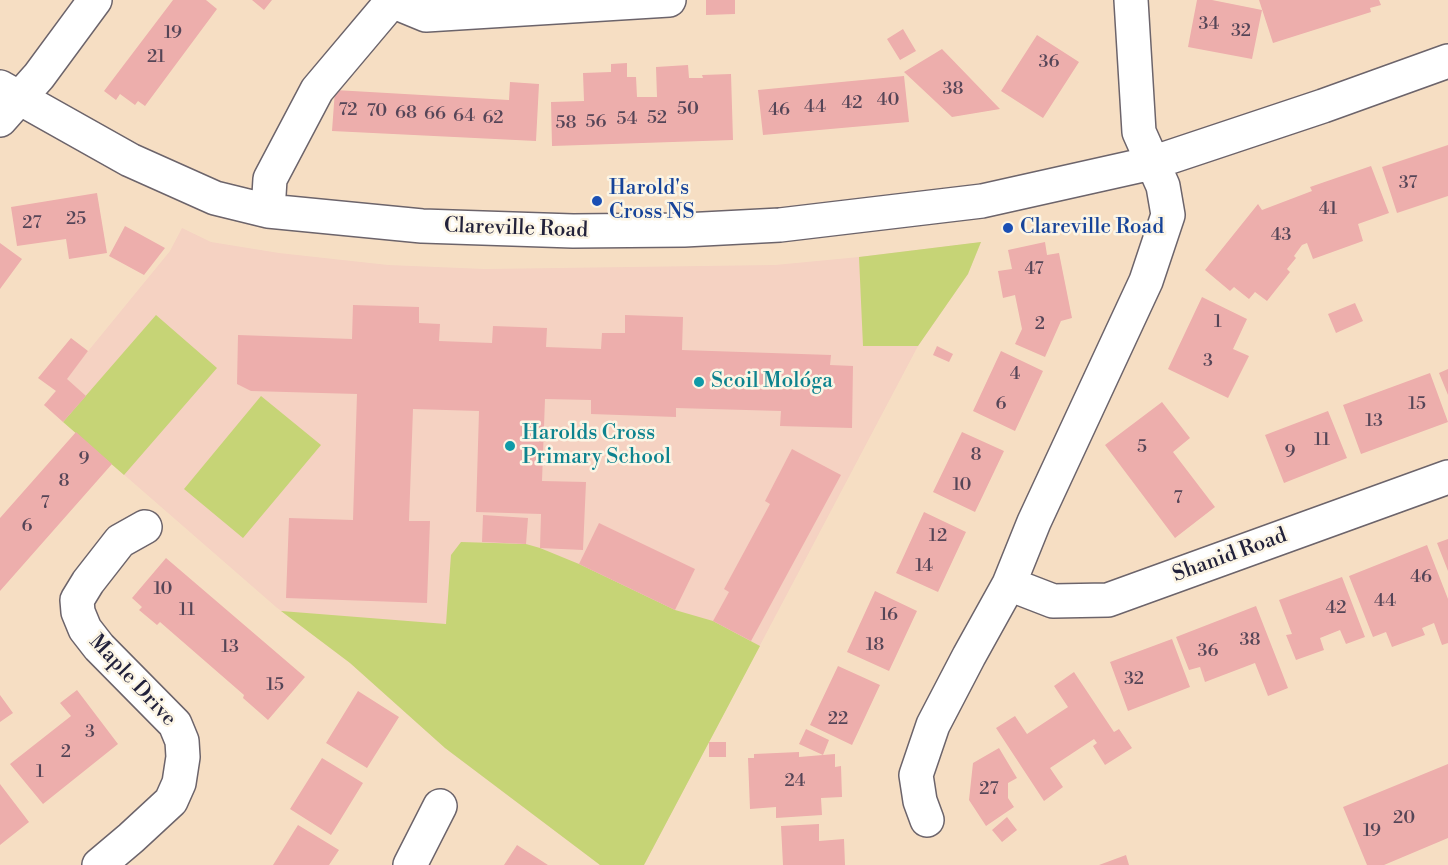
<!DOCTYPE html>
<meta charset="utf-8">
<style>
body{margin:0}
canvas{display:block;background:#f6dec3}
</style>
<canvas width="1448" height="865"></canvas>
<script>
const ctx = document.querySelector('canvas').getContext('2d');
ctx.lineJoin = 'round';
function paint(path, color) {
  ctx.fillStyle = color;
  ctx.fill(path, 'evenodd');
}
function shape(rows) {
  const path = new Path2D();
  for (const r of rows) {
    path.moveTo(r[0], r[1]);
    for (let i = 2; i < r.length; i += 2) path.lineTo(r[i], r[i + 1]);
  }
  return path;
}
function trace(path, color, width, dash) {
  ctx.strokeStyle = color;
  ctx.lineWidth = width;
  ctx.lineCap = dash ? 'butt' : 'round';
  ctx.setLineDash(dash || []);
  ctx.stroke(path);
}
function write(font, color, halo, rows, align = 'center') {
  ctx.font = font + ' "Libre Bodoni",serif';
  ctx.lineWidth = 5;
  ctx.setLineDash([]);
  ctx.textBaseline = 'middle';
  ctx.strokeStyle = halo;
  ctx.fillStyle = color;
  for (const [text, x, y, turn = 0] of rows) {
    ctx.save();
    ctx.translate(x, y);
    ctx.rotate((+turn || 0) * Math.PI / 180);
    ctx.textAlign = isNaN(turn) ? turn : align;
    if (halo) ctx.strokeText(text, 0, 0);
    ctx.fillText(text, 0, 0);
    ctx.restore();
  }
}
paint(shape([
 [182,228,211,242,279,253,388,265,485,269,775,265,859,257,981,242,968,274,918,346,644,865,600,865,445,748,350,663,276,607,44,405,170,251]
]), '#f5d2c2');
paint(shape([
 [981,242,968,274,918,346,863,346,859,257],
 [156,315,217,368,124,475,63,422],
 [261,396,321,445,243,538,184,489],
 [461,542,526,544,540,548,579,564,675,610,713,621,760,646,644,865,600,865,445,748,350,663,281,611,446,624,451,555]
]), '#c6d476');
paint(shape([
 [173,0,206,0,217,9,145,106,138,101,135,105,120,94,116,100,104,91],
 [252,0,272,0,264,10],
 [706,0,735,0,735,14,706,15],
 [1197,0,1212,0,1262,10,1252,59,1188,47],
 [1259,0,1379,0,1381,5,1370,8,1371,12,1273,43],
 [903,29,916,51,900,60,887,39],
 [1037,35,1079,62,1043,118,1001,91],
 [942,49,1000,109,952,117,904,72],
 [627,63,627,77,636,77,637,97,657,97,656,67,688,65,689,78,703,78,702,75,731,74,733,140,552,146,551,102,584,101,583,73,611,72,611,64],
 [904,76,909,122,763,135,758,90],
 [510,82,539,84,536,141,332,131,335,90,509,100],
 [1448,145,1448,196,1397,213,1382,167],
 [1371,166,1389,213,1358,224,1363,241,1313,259,1307,243,1302,245,1294,256,1296,258,1287,269,1290,272,1267,301,1255,292,1249,299,1234,287,1230,291,1205,270,1258,204,1262,210,1312,191,1310,187],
 [97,193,107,253,69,259,66,239,17,246,11,207],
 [125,226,165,248,144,275,109,256],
 [1045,242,1047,255,1059,253,1072,318,1061,321,1045,357,1015,344,1022,329,1015,295,1003,298,998,271,1012,269,1008,250],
 [0,243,22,259,0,289],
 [1202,297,1247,319,1233,349,1249,356,1228,398,1168,369],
 [1355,303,1363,321,1336,333,1328,314],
 [353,305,419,307,419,323,440,324,439,341,492,343,493,326,547,328,546,347,601,349,602,333,625,333,625,315,683,317,682,350,831,355,830,365,853,366,852,428,780,426,781,411,676,408,676,417,591,414,591,400,545,399,542,481,586,482,583,550,540,548,541,514,476,512,479,411,413,409,409,521,430,521,427,603,286,598,289,518,353,520,357,394,251,391,237,384,238,335,352,339],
 [71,338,88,351,67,379,86,396,63,422,44,405,56,391,38,378],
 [937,346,953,354,949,362,933,355],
 [1001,351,1043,371,1015,431,973,411],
 [1448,369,1448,395,1439,373],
 [1430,373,1448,422,1361,454,1343,405],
 [1162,402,1190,438,1173,452,1215,507,1175,538,1105,445],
 [1328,411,1347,458,1284,483,1265,435],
 [76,432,112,464,0,591,0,518],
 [962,432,1004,451,975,512,933,492],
 [792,449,841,475,751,641,713,621,729,592,724,589,770,504,765,501],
 [924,512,966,532,938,592,896,573],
 [483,515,528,518,526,544,482,542],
 [599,523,695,569,675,610,579,564],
 [1448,539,1448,571,1437,543],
 [1427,545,1448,599,1448,643,1442,645,1434,623,1422,628,1425,635,1392,647,1386,632,1373,637,1349,576],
 [166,558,305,677,268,720,243,698,244,695,160,622,157,625,139,610,142,607,132,598],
 [1342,577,1365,637,1346,644,1340,630,1320,638,1324,650,1296,660,1286,635,1292,634,1279,600],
 [875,591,917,611,889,671,847,652],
 [1256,606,1288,688,1268,696,1255,663,1205,682,1200,667,1189,670,1176,637],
 [1172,639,1190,687,1128,711,1110,662],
 [838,666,880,685,852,745,810,725],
 [1074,672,1114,732,1119,729,1132,748,1105,765,1093,746,1097,743,1094,739,1050,768,1063,787,1044,801,996,728,1015,716,1027,734,1068,707,1054,686],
 [77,690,118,744,43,804,10,764,71,716,60,703],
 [358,691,399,717,367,768,326,743],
 [0,695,13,713,0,722],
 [806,729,829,740,823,755,799,744],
 [709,742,726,742,726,757,709,757],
 [999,748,1017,778,1008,783,1008,798,1014,807,986,826,969,800,973,763],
 [799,752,799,757,835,754,835,767,841,766,842,797,821,798,822,815,776,818,776,807,750,809,748,758,754,758,754,754],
 [322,758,363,783,331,835,290,809],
 [1448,764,1448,838,1384,865,1367,865,1343,807],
 [0,784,29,822,0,845],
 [1007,817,1017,830,1002,842,992,830],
 [819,824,819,841,844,839,845,865,783,865,781,826],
 [298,825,339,850,329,865,273,865],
 [517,845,548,865,504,865],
 [1126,855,1129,865,1099,865]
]), '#edaeac');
const minor = shape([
 [0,87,130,160,215,198,268,211,422,226,573,231,684,230,780,225,982,201,1152,163,1323,106,1448,61],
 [0,120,39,76,95,0],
 [268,211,270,179,317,90,392,1,426,15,669,0],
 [1009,584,1053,601,1108,600,1448,477],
 [927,820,920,801,916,775,933,725,969,656,1009,584,1034,522,1146,281,1168,215,1163,186,1139,132,1131,0],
 [99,865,131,838,171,801,179,783,183,757,182,741,175,724,99,647,85,629,78,612,77,600,88,582,120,541,145,527],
 [410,865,440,806]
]);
trace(minor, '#6c646b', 36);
trace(minor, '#fff', 33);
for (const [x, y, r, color] of [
 [597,201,6,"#1a4fb4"],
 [1008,228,6,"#1a4fb4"],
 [699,382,6,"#0f9aa8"],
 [510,446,6,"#0f9aa8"]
]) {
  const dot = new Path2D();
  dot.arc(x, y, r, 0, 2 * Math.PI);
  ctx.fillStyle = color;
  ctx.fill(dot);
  trace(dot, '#fcf5e5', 2);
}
write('18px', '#554557', null, [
 ["34",1209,25],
 ["32",1241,32],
 ["19",173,34],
 ["21",156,58],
 ["36",1049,63],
 ["38",953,90],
 ["40",888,101],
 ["42",852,104],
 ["44",815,108],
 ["50",688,110],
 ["72",348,111],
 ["46",779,111],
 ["70",377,112],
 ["68",406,114],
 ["66",435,115],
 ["64",464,117],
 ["62",493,119],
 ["52",657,119],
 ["54",627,120],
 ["56",596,123],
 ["58",566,124],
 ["37",1408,184],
 ["41",1328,210],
 ["25",76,220],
 ["27",32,224],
 ["43",1281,236],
 ["47",1034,270],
 ["1",1218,323],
 ["2",1040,325],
 ["3",1208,362],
 ["4",1015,375],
 ["6",1001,405],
 ["15",1417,405],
 ["13",1374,422],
 ["11",1322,441],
 ["5",1142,448],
 ["9",1290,453],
 ["8",976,456],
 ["9",84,460],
 ["8",64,482],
 ["10",962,486],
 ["7",1178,499],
 ["7",45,504],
 ["6",27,527],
 ["12",938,537],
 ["14",924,567],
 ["46",1421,578],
 ["10",163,590],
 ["44",1385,602],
 ["42",1336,609],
 ["11",187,611],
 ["16",889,616],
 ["38",1250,641],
 ["18",875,646],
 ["13",230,648],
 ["36",1208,652],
 ["32",1134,680],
 ["15",275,686],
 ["22",838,720],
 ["3",90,733],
 ["2",66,753],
 ["1",40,773],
 ["24",795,782],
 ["27",989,790],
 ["20",1404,819],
 ["19",1372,832]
]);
write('21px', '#164399', '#fcf5e5', [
 ["Harold's",609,189],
 ["Cross NS",609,213],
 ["Clareville Road",1020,228]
], 'left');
write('21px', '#22223b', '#fcf5e5', [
 ["Clareville Road",516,229,2],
 ["Shanid Road",1230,556,-20],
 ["Maple Drive",132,681,47]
]);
write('21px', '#0d838f', '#fcf5e5', [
 ["Scoil Mológa",711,382],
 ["Harolds Cross",522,434],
 ["Primary School",522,458]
], 'left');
</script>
